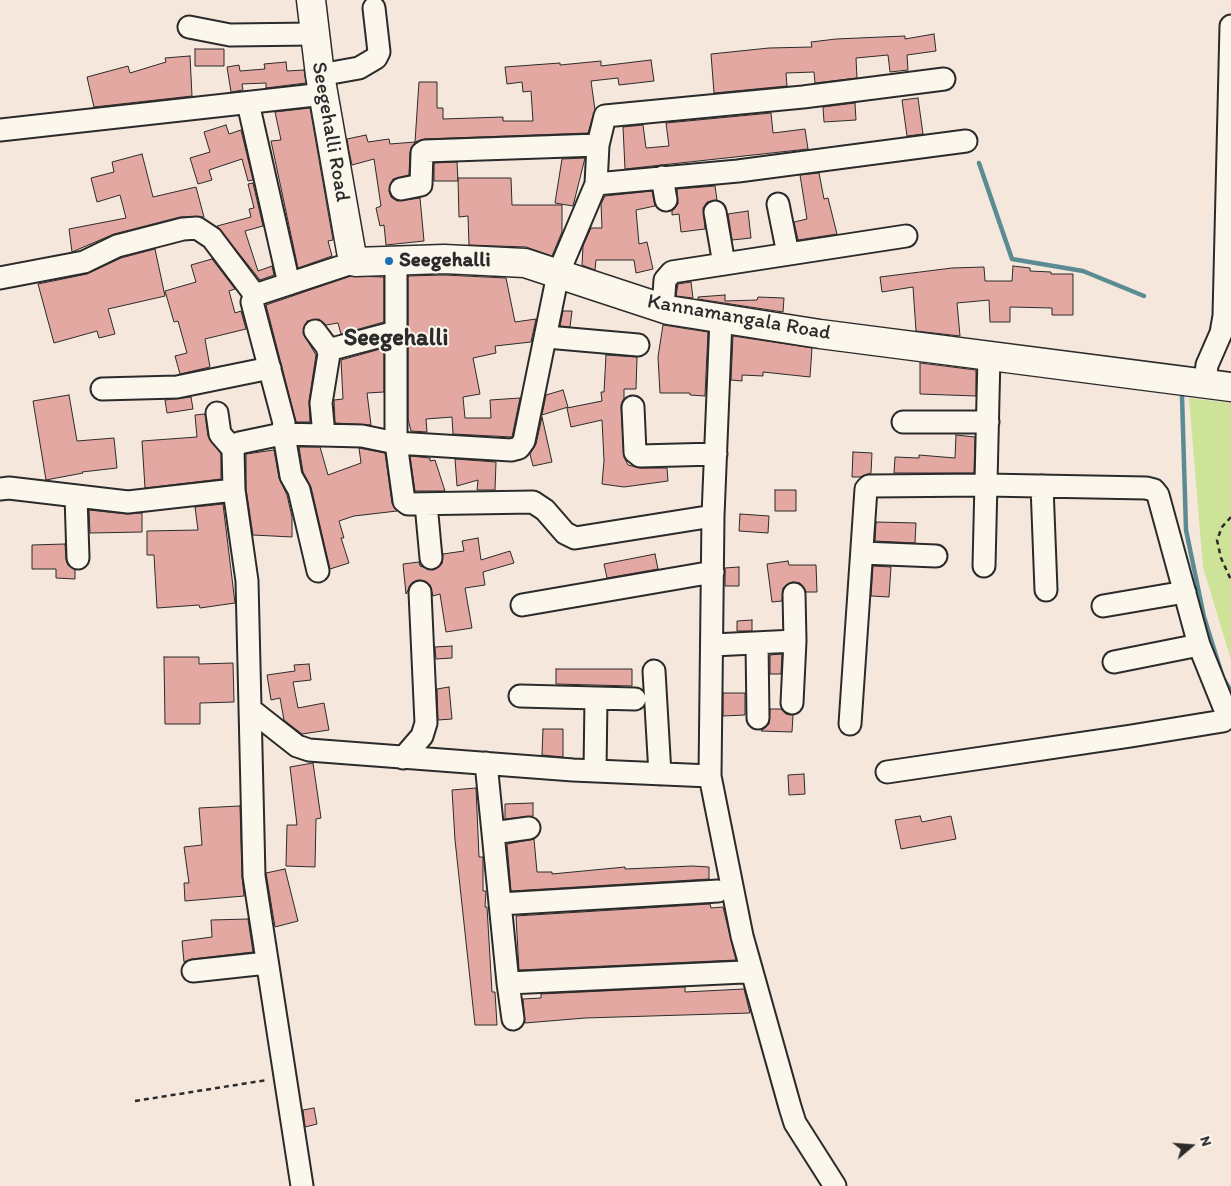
<!DOCTYPE html>
<style>
body{margin:0}
#map{position:relative;width:1231px;height:1186px;overflow:hidden;background:#f6e7dd;font-family:Itim,sans-serif}
canvas{display:block}
.north{position:absolute;left:1166px;top:1121px;width:50px;height:50px;-webkit-text-stroke:4px #fbf7ec;paint-order:stroke;rotate:72deg;font-size:14px;font-weight:700;line-height:20px;text-align:center;color:#2b2b2b}
.north::after{content:'';display:block;margin:auto;width:18px;height:22px;background:#2b2b2b;clip-path:polygon(50% 0,100% 100%,50% 72%,0 100%)}
</style>
<div id="map">
<canvas width="1231" height="1186"></canvas>
<div class="north">N</div>
</div>
<script>
const ctx = document.querySelector('canvas').getContext('2d');
ctx.lineJoin = 'round';
function paint(path, color) {
  ctx.fillStyle = color;
  ctx.fill(path, 'evenodd');
}
function shape(rows) {
  const path = new Path2D();
  for (const r of rows) {
    path.moveTo(r[0], r[1]);
    for (let i = 2; i < r.length; i += 2) path.lineTo(r[i], r[i + 1]);
  }
  return path;
}
function trace(path, color, width, dash) {
  ctx.strokeStyle = color;
  ctx.lineWidth = width;
  ctx.lineCap = dash ? 'butt' : 'round';
  ctx.setLineDash(dash || []);
  ctx.stroke(path);
}
function write(font, color, halo, rows, align = 'center') {
  ctx.font = font + ' Itim,sans-serif';
  ctx.lineWidth = 4;
  ctx.setLineDash([]);
  ctx.textBaseline = 'middle';
  ctx.strokeStyle = halo;
  ctx.fillStyle = color;
  for (const [text, x, y, turn = 0] of rows) {
    ctx.save();
    ctx.translate(x, y);
    ctx.rotate((+turn || 0) * Math.PI / 180);
    ctx.textAlign = isNaN(turn) ? turn : align;
    if (halo) ctx.strokeText(text, 0, 0);
    ctx.fillText(text, 0, 0);
    ctx.restore();
  }
}
paint(shape([
 [1189,398,1231,403,1231,660,1203,567]
]), '#cde398');
trace(shape([
 [979,163,1012,259,1083,271,1144,296],
 [1182,396,1186,530,1204,617,1223,678,1231,691]
]), '#5c8c93', 4.5);
const building = shape([
 [934,34,936,51,907,55,908,70,890,72,888,55,856,58,857,78,815,83,814,72,786,73,787,86,714,93,711,54,769,48,812,47,811,42,836,39,905,36,905,39,934,34],
 [195,49,224,49,224,66,195,66,195,49],
 [190,56,192,96,94,107,87,77,128,66,130,73,166,62,165,58,190,56],
 [651,60,654,81,619,85,618,78,591,81,595,110,588,133,425,139,415,142,419,82,437,82,437,108,443,108,443,119,503,117,503,121,533,121,531,91,523,92,522,82,507,84,505,67,560,63,560,65,601,61,601,66,651,60],
 [286,62,287,71,304,70,306,83,266,88,266,83,242,84,243,90,231,92,227,67,239,65,240,71,265,69,264,64,286,62],
 [918,98,923,134,907,136,902,100,918,98],
 [855,103,856,120,824,122,823,107,855,103],
 [310,108,333,240,328,241,332,256,298,268,271,141,281,140,275,112,310,108],
 [771,113,773,133,805,129,808,149,625,169,623,127,643,125,646,148,669,146,666,123,771,113],
 [226,125,229,134,241,130,253,180,248,181,242,159,209,170,212,180,198,184,190,158,210,152,204,132,226,125],
 [366,135,368,142,389,139,390,144,415,142,410,152,409,175,393,179,389,191,391,197,397,201,420,198,424,241,386,245,384,225,380,226,376,208,381,206,374,159,352,165,349,151,347,139,366,135],
 [142,154,153,197,196,187,204,217,180,217,114,234,72,252,69,229,126,218,120,195,97,202,91,178,114,172,112,162,142,154],
 [585,158,573,206,555,203,562,159,585,158],
 [457,162,458,181,434,181,434,163,457,162],
 [819,173,824,199,828,198,837,234,798,240,794,222,807,219,800,175,819,173],
 [458,178,511,178,512,205,562,205,562,232,552,256,526,247,469,245,468,216,459,217,458,178],
 [253,183,263,226,245,231,258,271,272,266,274,275,260,280,217,226,251,217,249,209,254,208,248,184,253,183],
 [715,186,717,200,707,202,703,208,705,229,681,232,679,214,672,215,672,211,678,204,677,189,715,186],
 [652,191,655,206,636,210,639,244,647,242,653,269,636,273,634,260,596,260,595,270,582,265,583,246,591,228,602,228,601,204,605,196,652,191],
 [748,211,751,238,732,240,728,214,748,211],
 [155,249,165,296,108,309,115,334,99,338,97,331,54,343,38,284,87,274,121,258,155,249],
 [212,259,235,289,229,291,235,313,241,311,246,329,205,339,210,367,180,374,175,356,187,353,178,321,174,322,165,291,196,282,191,265,212,259],
 [1013,266,1030,268,1030,271,1051,272,1051,274,1073,274,1073,315,1052,315,1052,308,1010,307,1010,322,990,322,989,300,957,303,960,336,916,331,913,287,882,292,880,277,952,268,984,267,985,281,1012,281,1013,266],
 [444,275,506,278,515,322,536,319,531,342,495,346,496,353,473,358,480,394,463,397,465,418,491,418,490,400,520,398,512,437,453,434,452,417,426,419,427,432,411,431,408,419,408,276,444,275],
 [351,276,384,277,384,322,341,334,338,323,326,325,319,319,307,321,303,333,316,355,309,401,310,422,296,422,266,305,351,276],
 [691,282,693,298,676,296,678,284,691,282],
 [725,295,725,301,757,300,758,297,784,298,783,312,698,299,698,297,725,295],
 [563,311,572,311,570,327,560,326,563,311],
 [663,325,708,332,705,396,690,395,690,393,660,393,658,357,663,325],
 [733,336,812,348,810,377,763,372,763,376,742,375,742,381,731,380,733,336],
 [384,348,384,392,367,393,371,425,335,423,334,400,343,399,341,360,384,348],
 [606,355,637,357,636,389,624,389,624,399,621,407,624,457,628,465,640,468,667,468,668,481,624,487,602,484,604,461,602,420,571,427,567,408,602,401,601,392,604,392,606,355],
 [920,363,976,370,976,396,920,394,920,363],
 [563,390,568,407,542,415,546,395,563,390],
 [69,395,77,441,114,438,117,468,82,472,83,473,46,480,33,401,69,395],
 [191,397,193,409,167,413,165,400,191,397],
 [205,414,208,436,221,454,221,479,145,488,142,441,197,437,195,415,205,414],
 [542,417,552,462,533,466,530,454,536,444,542,417],
 [956,435,975,437,974,473,894,473,895,457,919,458,919,455,955,458,956,435],
 [299,447,320,447,328,475,361,463,359,448,385,453,392,503,397,511,354,516,339,521,344,538,341,538,349,563,330,569,311,487,303,472,299,447],
 [274,450,279,478,287,495,292,517,292,537,253,535,246,489,246,454,274,450],
 [853,452,872,453,871,473,860,477,852,477,853,452],
 [410,456,430,458,430,461,435,460,445,491,415,491,410,456],
 [455,459,496,462,495,490,477,490,478,480,457,486,455,459],
 [775,490,796,490,796,511,775,511,775,490],
 [223,504,235,603,200,608,199,605,157,608,154,555,147,555,147,531,198,530,195,507,223,504],
 [89,510,127,514,142,513,142,532,90,533,89,510],
 [740,514,769,516,768,533,739,531,740,514],
 [876,522,916,523,915,543,875,541,876,522],
 [478,538,481,560,510,551,514,563,483,572,485,585,465,588,472,628,446,632,440,594,433,596,430,585,420,580,413,582,406,594,403,564,419,562,420,566,433,570,442,564,443,554,464,551,462,541,478,538],
 [65,544,66,559,68,565,75,570,75,579,56,578,56,569,32,569,32,545,65,544],
 [655,554,658,569,607,578,604,564,655,554],
 [788,561,789,565,816,565,817,592,806,592,800,583,793,582,783,588,782,601,772,602,767,564,788,561],
 [873,566,891,567,889,597,871,596,873,566],
 [739,567,739,586,725,586,725,568,739,567],
 [752,620,752,631,737,631,737,621,752,620],
 [452,646,452,658,436,659,435,647,452,646],
 [782,654,781,674,770,674,770,655,782,654],
 [164,657,199,657,199,664,233,663,234,702,200,703,200,724,165,724,164,657],
 [309,664,311,680,293,682,298,708,324,703,329,730,302,734,284,720,280,698,271,700,267,675,295,671,294,665,309,664],
 [556,669,632,669,632,686,556,684,556,669],
 [449,687,452,719,438,720,437,689,449,687],
 [723,693,745,693,745,715,723,716,723,693],
 [770,709,781,709,786,714,793,715,792,732,761,731,769,724,770,709],
 [543,729,563,729,563,757,542,755,543,729],
 [313,763,321,818,316,819,315,867,286,866,287,825,297,825,290,767,313,763],
 [804,774,805,794,789,795,788,775,804,774],
 [476,788,479,857,483,857,483,891,486,891,485,907,487,907,492,992,495,992,497,1025,475,1025,455,840,452,790,476,788],
 [533,803,533,816,505,819,505,804,533,803],
 [240,806,242,876,244,896,185,901,184,883,189,883,184,847,202,845,199,808,240,806],
 [920,816,922,822,951,816,956,839,901,849,895,820,920,816],
 [534,839,537,872,552,872,552,874,625,867,625,869,692,866,709,867,709,879,511,891,507,844,534,839],
 [285,869,298,921,275,927,266,873,285,869],
 [710,904,711,908,723,907,736,960,519,970,516,916,710,904],
 [248,919,253,952,192,959,184,962,182,941,212,937,211,920,248,919],
 [685,987,685,992,744,989,750,1013,585,1018,525,1023,523,999,541,998,541,994,685,987],
 [314,1108,317,1124,305,1127,303,1110,314,1108]
]);
paint(building, '#e3a8a1');
trace(building, '#2b2b2b', 1);
const minor = shape([
 [189,27,230,35,314,34],
 [320,75,359,68,376,58,379,52,374,8],
 [248,103,289,284],
 [0,130,324,94],
 [662,177,666,200],
 [596,184,738,171,966,141],
 [401,189,421,185,422,153,425,151,598,145],
 [778,204,788,254],
 [715,212,724,264],
 [396,261,396,443,404,501,408,504,533,502,545,510,565,533,575,538,713,516],
 [0,278,84,262,117,246,183,229,197,228,212,238,255,295],
 [255,295,252,302,284,423,282,434,239,443,233,449,234,490,247,581,254,876,302,1186],
 [255,295,355,262],
 [663,308,665,280,672,272,906,236],
 [721,319,713,516,710,776,742,936,790,1107,795,1123,835,1186],
 [315,331,327,347,329,354,321,403,324,435],
 [547,337,638,345],
 [328,350,396,332],
 [1205,383,1207,365,1221,333,1224,316,1231,26],
 [102,389,177,387,270,368],
 [633,407,635,452,640,456,716,454],
 [217,413,220,434,233,449],
 [903,422,988,422],
 [282,434,362,436,396,443,511,450,519,448,524,441,558,274,596,184,598,145,605,116,803,97,944,79],
 [284,435,291,476,299,490,318,571],
 [1042,486,1046,590],
 [0,489,9,488,128,502,234,490],
 [76,496,78,558],
 [426,504,431,558],
 [862,553,936,556],
 [984,566,989,356],
 [794,594,795,641],
 [522,605,713,572],
 [1103,606,1185,592],
 [757,643,758,718],
 [713,645,795,641,792,703],
 [1114,662,1199,645],
 [654,671,660,774],
 [520,696,635,699],
 [250,709,297,746,309,750,573,770,710,776],
 [850,724,866,489,869,486,986,485,1146,488,1154,490,1158,495,1199,645,1226,712,1226,718,1223,721,1131,736,887,772],
 [403,758,422,736,426,723,420,592],
 [486,763,508,983,744,972],
 [595,771,596,698],
 [493,833,529,828],
 [500,904,718,891],
 [193,971,267,963],
 [508,983,513,1019]
]);
const major = shape([
 [311,0,320,75,351,251,355,262,444,259,525,263,668,310,820,334,1231,387]
]);
trace(minor, '#2b2b2b', 25);
trace(major, '#2b2b2b', 31);
trace(shape([
 [1231,517,1222,527,1217,540,1221,558,1231,580],
 [135,1101,267,1080]
]), '#2b2b2b', 2.5, [5, 4]);
trace(minor, '#fbf7ec', 21);
trace(major, '#fbf7ec', 28);
for (const [x, y, r, color] of [
 [389,261,5,"#1f6fb2"]
]) {
  const dot = new Path2D();
  dot.arc(x, y, r, 0, 2 * Math.PI);
  ctx.fillStyle = color;
  ctx.fill(dot);
  trace(dot, '#fbf7ec', 2);
}
write('21px', '#2b2b2b', '#fbf7ec', [
 ["Seegehalli Road",330,132,80],
 ["Kannamangala Road",739,318,10]
]);
write('bold 21px', '#2b2b2b', '#fbf7ec', [
 ["Seegehalli",399,261]
], 'left');
write('bold 24px', '#2b2b2b', '#fbf7ec', [
 ["Seegehalli",396,339]
]);
</script>
